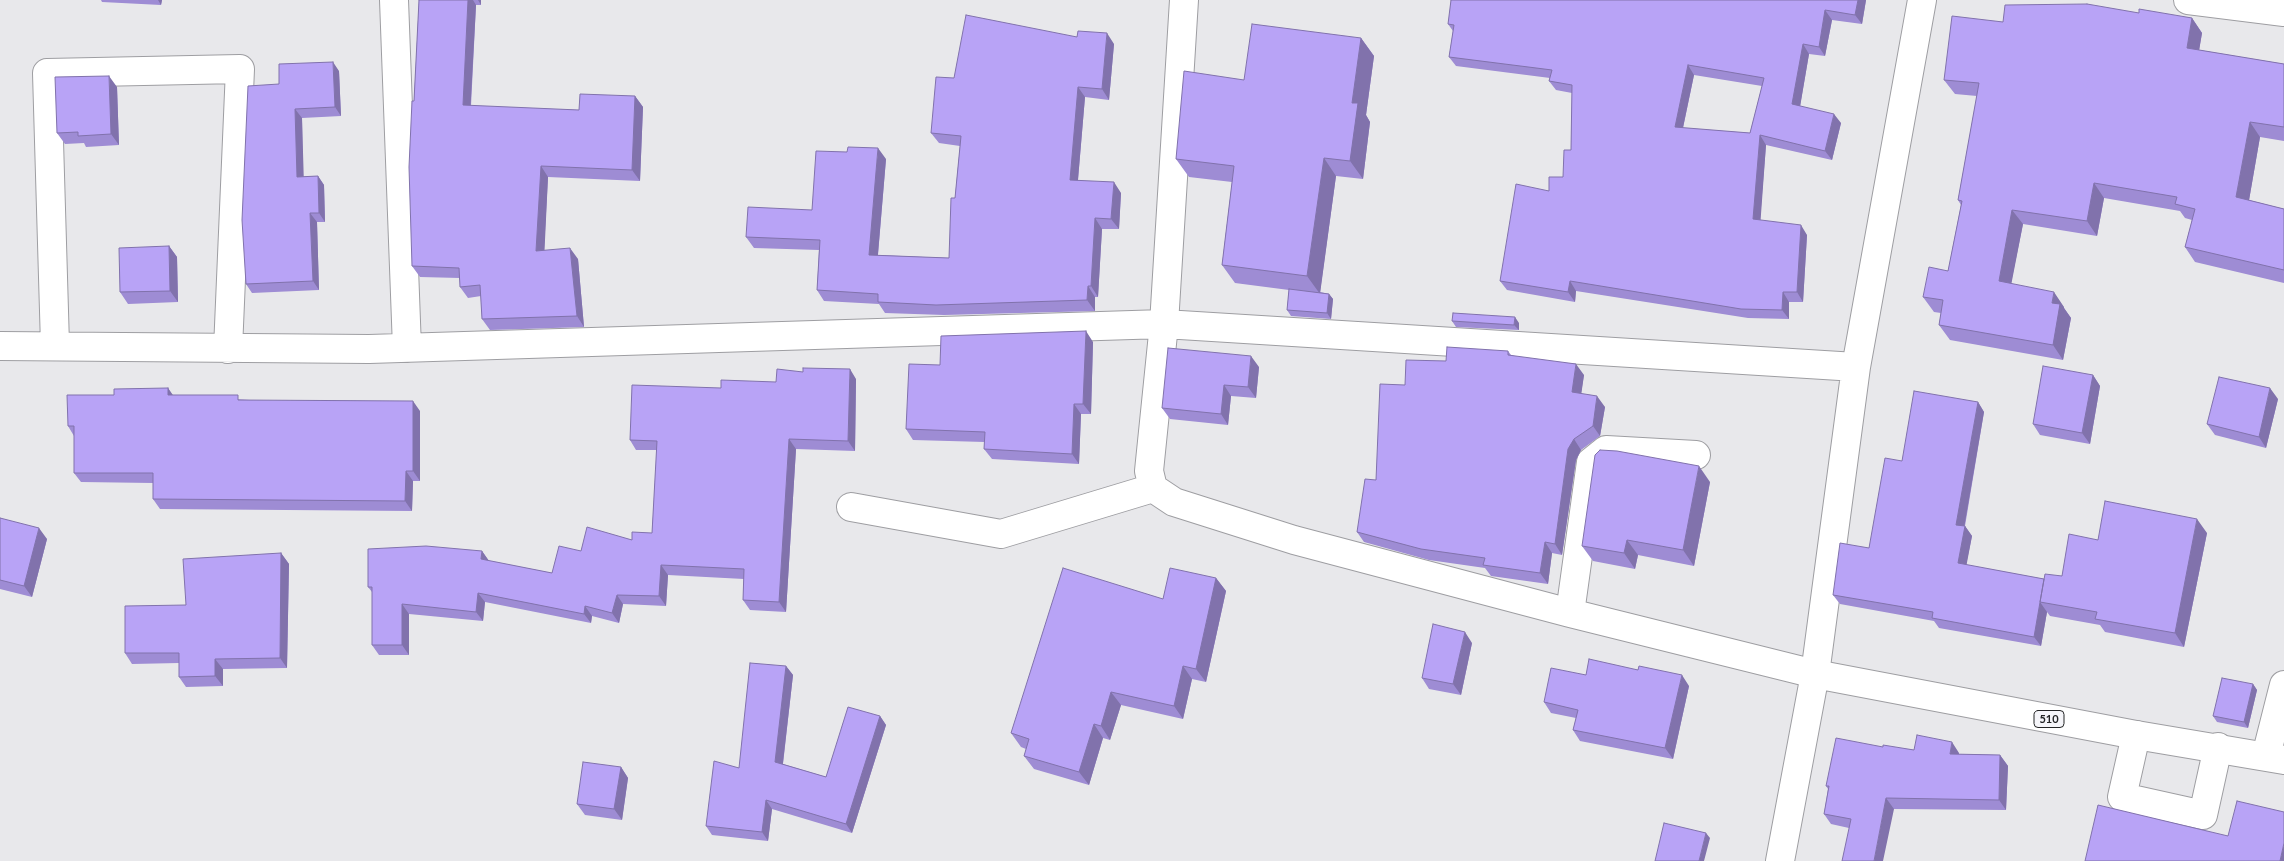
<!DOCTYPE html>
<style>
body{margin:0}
canvas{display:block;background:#e8e8eb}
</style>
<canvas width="2284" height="861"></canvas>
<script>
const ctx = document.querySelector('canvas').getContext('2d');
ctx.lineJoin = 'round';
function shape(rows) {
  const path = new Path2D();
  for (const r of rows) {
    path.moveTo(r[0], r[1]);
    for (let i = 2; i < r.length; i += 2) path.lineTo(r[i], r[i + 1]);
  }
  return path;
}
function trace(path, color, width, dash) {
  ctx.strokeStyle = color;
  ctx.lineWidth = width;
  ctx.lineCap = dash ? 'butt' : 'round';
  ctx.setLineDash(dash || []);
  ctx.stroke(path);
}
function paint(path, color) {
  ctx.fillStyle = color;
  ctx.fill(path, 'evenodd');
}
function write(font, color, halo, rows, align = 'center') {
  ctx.font = font + ' Lato,sans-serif';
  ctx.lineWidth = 4;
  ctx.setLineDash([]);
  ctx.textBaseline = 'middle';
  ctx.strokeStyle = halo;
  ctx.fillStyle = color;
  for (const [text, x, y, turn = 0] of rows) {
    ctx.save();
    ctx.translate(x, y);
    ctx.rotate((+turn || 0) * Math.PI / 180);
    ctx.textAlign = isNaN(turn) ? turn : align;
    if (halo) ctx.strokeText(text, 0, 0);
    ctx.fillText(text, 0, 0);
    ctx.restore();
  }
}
const minor = shape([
 [394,0,407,348],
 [1184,0,1164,324,1149,471,1153,488,1174,502,1294,540,1570,613,1815,674,1856,367,1922,0],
 [2188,0,2284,12],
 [55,345,47,73,240,69,228,349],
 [0,346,369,349,1164,324,1856,367],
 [851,507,1001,534,1153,488],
 [1570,613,1591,462,1606,450,1696,455],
 [2136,735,2122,797,2203,815,2218,747],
 [2266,756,2284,685]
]);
const major = shape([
 [1780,861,1815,674,2136,735,2284,760]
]);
trace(minor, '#9e9ea2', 30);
trace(major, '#9e9ea2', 30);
trace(minor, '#fff', 28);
trace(major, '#fff', 28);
paint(shape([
 [101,0,162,0,161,5,102,2],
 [419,0,481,0,481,5,476,5,471,106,579,110,635,96,643,107,640,181,548,177,544,250,578,259,584,327,490,330,482,319,481,296,468,298,460,287,460,278,420,277,412,266,414,101],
 [1866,0,1862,24,1832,20,1825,56,1809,54,1800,106,1841,123,1832,160,1766,145,1760,220,1807,235,1803,302,1789,302,1789,319,1748,318,1576,291,1575,302,1507,290,1500,281,1549,191,1563,177,1571,150,1572,93,1556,90,1549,81,1550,78,1456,66,1449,57,1453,31,1448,24],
 [1694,75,1762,86,1750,133,1683,128],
 [2139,13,2192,18,2202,33,2199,50,2284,64,2284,141,2260,137,2249,200,2284,209,2284,283,2195,262,2185,247,2192,220,2185,218,2180,211,2104,198,2097,236,2023,224,2011,283,2064,307,2064,308,2071,318,2063,360,1950,340,1939,325,1941,313,1934,312,1923,297,1948,271,1961,205,1958,200,1977,96,1955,94,1944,80,2003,22],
 [1077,37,1114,44,1109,100,1085,97,1078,180,1121,193,1119,229,1102,229,1098,297,1095,297,1095,311,944,315,885,313,879,304,824,301,817,290,819,250,754,248,746,237,812,210,886,159,878,255,949,258,960,146,939,143,931,133,954,78],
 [1361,38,1374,56,1366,115,1370,122,1363,179,1336,176,1320,292,1329,294,1333,299,1331,319,1291,316,1287,310,1289,290,1235,283,1222,265,1232,182,1189,177,1176,159,1244,80],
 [339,71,341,116,302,118,303,177,318,176,324,185,325,222,317,222,319,290,252,293,246,284,279,84],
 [117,87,119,145,86,147,84,143,65,144,57,133],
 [169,246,177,257,178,302,128,304,120,292],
 [1452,321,1519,323,1519,330,1456,327],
 [1093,342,1091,414,1081,414,1079,464,992,459,984,449,985,442,913,440,906,429],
 [1508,351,1511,355,1584,375,1581,393,1605,407,1600,436,1581,450,1576,460,1562,555,1552,553,1548,584,1491,576,1485,568,1429,560,1364,542,1357,532,1376,480,1405,385,1446,361],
 [1259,367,1256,398,1231,396,1228,425,1170,419,1162,408],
 [2093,375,2100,386,2090,444,2040,435,2033,424],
 [856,379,855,451,796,449,786,612,750,610,743,600,744,579,668,575,666,606,623,604,619,623,592,616,591,623,485,602,483,621,409,614,409,655,379,655,372,645,372,592,368,587,482,551,489,561,552,573,581,551,632,540,652,533,657,450,636,450,630,440,721,388,776,382],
 [168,388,172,395,420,411,420,481,413,481,412,511,160,509,153,499,153,483,81,482,74,473,74,436,68,426,114,395],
 [2278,399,2266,448,2215,435,2207,424],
 [1978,402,1984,412,1965,526,1972,536,1966,565,2044,579,2062,576,2098,540,2207,533,2184,647,2105,632,2100,625,2050,616,2047,612,2041,646,1939,628,1934,621,1840,604,1833,595,1869,548,1902,461],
 [1710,482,1694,566,1638,555,1635,569,1593,561,1582,546],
 [0,518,47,539,32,597,0,589],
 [281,553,289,564,287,668,223,669,223,686,186,687,179,677,179,663,132,664,125,653,186,605],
 [1216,578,1226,591,1206,682,1192,679,1183,719,1121,705,1110,740,1103,738,1089,785,1034,769,1024,756,1026,749,1021,747,1011,733,1163,599],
 [1472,643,1461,695,1429,689,1422,678],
 [786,666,793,675,783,764,826,777,880,716,886,725,852,833,772,809,768,841,712,835,706,826,739,768],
 [1586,675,1689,686,1673,759,1580,741,1573,730,1576,718,1551,713,1544,702],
 [2253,684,2257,690,2248,728,2217,722,2213,716],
 [1883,747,1914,750,1959,753,1959,754,2000,755,2008,766,2006,810,1894,809,1849,828,1831,824,1824,814,1828,789,1826,786],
 [621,767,628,778,622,820,585,815,577,804]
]), '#9e8cd4');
paint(shape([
 [158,0,162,0,161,5],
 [468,0,473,0,476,5,470,116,463,105],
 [478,0,481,0,481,5],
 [1858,0,1866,0,1862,24,1855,15],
 [1825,10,1832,20,1825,56,1819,47],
 [2192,18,2202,33,2197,63,2187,48],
 [1107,33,1114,44,1109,100,1102,89],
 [1361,38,1374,56,1366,115,1370,122,1363,179,1350,161,1352,103],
 [1803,44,1809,54,1799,113,1792,104],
 [333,62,339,71,341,116,335,107],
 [1688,65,1694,75,1681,137,1675,127],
 [109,76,117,87,119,145,111,134],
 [1078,87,1085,97,1077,191,1070,180],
 [635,96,643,107,640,181,632,170],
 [295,109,302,118,304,186,297,177],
 [1834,114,1841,123,1832,160,1825,151],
 [2250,122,2260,137,2247,212,2236,197],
 [1760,135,1766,145,1760,228,1753,219],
 [878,148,886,159,877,265,869,255],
 [1324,158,1336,176,1320,294,1307,276],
 [541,166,548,177,544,261,536,251],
 [318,176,324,185,325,222,319,213],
 [1114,182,1121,193,1119,229,1111,219],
 [2094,183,2104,198,2097,236,2087,221],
 [2012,210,2023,224,2009,296,1999,281],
 [310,213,317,222,319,290,313,281],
 [1095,218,1102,229,1098,297,1091,286],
 [1801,225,1807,235,1803,302,1797,292],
 [169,246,177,257,178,302,170,291],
 [570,248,578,259,584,327,577,316],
 [1570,281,1576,291,1575,302,1568,292],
 [1088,286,1095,297,1095,311,1087,300],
 [1783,292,1789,302,1789,319,1782,310],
 [2054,292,2064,307,2064,308,2071,318,2063,360,2053,345,2052,303],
 [1329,294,1333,299,1331,319,1327,313],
 [1515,317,1519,323,1519,330,1514,325],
 [1086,331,1093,342,1091,414,1083,404],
 [1251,356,1259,367,1256,398,1248,387],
 [1576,364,1584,375,1580,403,1572,392],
 [850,369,856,379,855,451,848,441],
 [2093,375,2100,386,2090,444,2082,433],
 [1224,385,1231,396,1228,425,1221,414],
 [168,388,175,398,168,395],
 [2270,388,2278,399,2266,448,2259,437],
 [1597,396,1605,407,1600,436,1593,426],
 [413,401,420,411,420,481,413,471],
 [1978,402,1984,412,1963,534,1956,525],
 [1074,404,1081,414,1079,464,1072,454],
 [789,439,796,449,786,612,779,602],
 [1574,439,1581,450,1576,460,1562,555,1555,544,1568,449],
 [1699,466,1710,482,1694,566,1683,550],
 [406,471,413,481,412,511,405,501],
 [2197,519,2207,533,2184,647,2175,633],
 [1965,526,1972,536,1965,573,1958,563],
 [39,528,47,539,32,597,24,586],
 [1627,540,1638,555,1635,569,1624,553],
 [1545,542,1552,553,1548,584,1540,573],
 [482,551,489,561,481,559],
 [281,553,289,564,287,668,280,658],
 [661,565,668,575,666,606,659,596],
 [1216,578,1226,591,1206,682,1196,669],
 [478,593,485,602,483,621,476,612],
 [617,595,623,604,619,623,612,613],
 [2040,602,2047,612,2041,646,2034,637],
 [402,604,409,614,409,655,402,645],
 [585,606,592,616,591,623,584,614],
 [1465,632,1472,643,1461,695,1453,684],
 [215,659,223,669,223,686,215,676],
 [786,666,793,675,782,771,775,762],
 [1183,666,1192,679,1183,719,1174,706],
 [1682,675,1689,686,1673,759,1665,748],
 [2253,684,2257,690,2248,728,2244,722],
 [1111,692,1121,705,1110,740,1101,726],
 [880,716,886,725,852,833,846,824],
 [1094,724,1103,738,1089,785,1079,772],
 [1952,742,1959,753,1957,765,1950,754],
 [2000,755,2008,766,2006,810,1999,800],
 [621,767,628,778,622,820,614,809],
 [1886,798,1894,809,1883,861,1874,861],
 [766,800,772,809,768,841,762,832],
 [1706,833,1710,838,1704,861,1699,861],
 [2284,843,2284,861,2280,861]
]), '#8172ac');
const building = shape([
 [419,0,468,0,463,105,579,110,580,94,635,96,632,170,541,166,536,251,570,248,577,316,482,319,480,285,460,287,459,268,412,266,409,167,412,101,414,101,419,0],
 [1451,0,1858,0,1855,15,1825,10,1819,47,1803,44,1792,104,1834,114,1825,151,1760,135,1753,219,1801,225,1797,292,1783,292,1782,310,1741,309,1570,281,1568,292,1500,281,1516,184,1549,191,1549,177,1563,177,1564,150,1571,150,1572,85,1549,81,1552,70,1449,57,1454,25,1448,24,1451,0],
 [1688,65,1764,78,1750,133,1675,127,1688,65],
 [2087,4,2139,13,2139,9,2192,18,2187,48,2284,64,2284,127,2250,122,2236,197,2284,209,2284,270,2185,247,2195,209,2175,204,2177,197,2094,183,2087,221,2012,210,1999,281,2054,292,2052,303,2060,304,2053,345,1939,325,1943,300,1923,297,1929,267,1948,271,1962,201,1958,200,1979,83,1944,80,1952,16,2003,22,2005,5,2087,4],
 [966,15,1077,37,1078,31,1107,33,1102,89,1078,87,1070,180,1114,182,1111,219,1095,218,1091,286,1088,286,1087,300,936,305,878,302,878,294,817,290,820,240,746,237,748,207,812,210,816,151,847,152,848,147,878,148,869,255,949,258,951,198,955,198,961,136,931,133,936,77,954,78,966,15],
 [1252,24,1361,38,1352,103,1358,103,1350,161,1324,158,1307,276,1222,265,1234,166,1176,159,1184,71,1244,80,1252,24],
 [333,62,335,107,295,109,297,177,318,176,319,213,310,213,313,281,246,284,242,220,248,86,279,84,279,64,333,62],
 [109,76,111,134,78,136,78,132,57,133,55,77,109,76],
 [169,246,170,291,120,292,119,248,169,246],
 [1289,289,1329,294,1327,313,1287,310,1289,289],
 [1453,313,1515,317,1514,325,1452,321,1453,313],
 [1086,331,1083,404,1074,404,1072,454,984,449,985,432,906,429,909,364,940,365,941,336,1086,331],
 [1447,347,1508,351,1508,355,1576,364,1572,392,1597,396,1593,426,1574,439,1568,449,1555,544,1545,542,1540,573,1483,565,1485,558,1421,549,1357,532,1365,479,1376,480,1380,384,1405,385,1406,360,1446,361,1447,347],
 [1168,348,1251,356,1248,387,1224,385,1221,414,1162,408,1168,348],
 [2043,366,2093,375,2082,433,2033,424,2043,366],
 [803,368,850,369,848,441,789,439,779,602,743,600,744,569,661,565,659,596,617,595,612,613,585,606,584,614,478,593,476,612,402,604,402,645,372,645,372,587,368,587,368,549,426,546,482,551,481,559,552,573,559,546,581,551,587,527,632,540,632,532,652,533,657,441,630,440,632,385,721,388,721,380,776,382,777,369,803,372,803,368],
 [2219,377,2270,388,2259,437,2207,424,2219,377],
 [168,388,168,395,238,395,238,400,413,401,413,471,406,471,405,501,153,499,153,473,74,473,74,426,68,426,67,395,114,395,114,389,168,388],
 [1914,391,1978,402,1956,525,1965,526,1958,563,2044,579,2034,637,1932,618,1933,612,1833,595,1840,543,1869,548,1885,458,1902,461,1914,391],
 [1600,450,1617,451,1699,466,1683,550,1627,540,1624,553,1582,546,1595,455,1600,450],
 [2105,501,2197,519,2175,633,2095,619,2097,612,2040,602,2045,574,2062,576,2069,534,2098,540,2105,501],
 [0,518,39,528,24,586,0,580,0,518],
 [281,553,280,658,215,659,215,676,179,677,179,653,125,653,125,606,186,605,183,559,281,553],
 [1063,568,1163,599,1170,568,1216,578,1196,669,1183,666,1174,706,1111,692,1101,726,1094,724,1079,772,1024,756,1029,739,1011,733,1063,568],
 [1433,624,1465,632,1453,684,1422,678,1433,624],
 [1589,659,1638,670,1639,666,1682,675,1665,748,1573,730,1578,710,1544,702,1551,668,1586,675,1589,659],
 [750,663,786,666,775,762,826,777,848,707,880,716,846,824,766,800,762,832,706,826,714,761,739,768,750,663],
 [2222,678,2253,684,2244,722,2213,716,2222,678],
 [1917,735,1952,742,1950,754,2000,755,1999,800,1886,798,1874,861,1842,861,1851,819,1824,814,1829,786,1826,786,1836,738,1883,747,1883,745,1914,750,1917,735],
 [583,762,621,767,614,809,577,804,583,762],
 [2237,801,2284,812,2284,843,2280,861,2281,861,2085,861,2098,805,2228,836,2237,801],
 [1664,823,1706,833,1699,861,1655,861,1664,823]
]);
paint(building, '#b8a3f6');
trace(building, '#8172ac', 1);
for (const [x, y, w] of [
 [2049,719,30]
]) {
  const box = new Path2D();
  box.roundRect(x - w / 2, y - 8.5, w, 17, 4);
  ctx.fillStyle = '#f5f5f9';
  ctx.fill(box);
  trace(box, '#232425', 1);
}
write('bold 11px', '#232425', null, [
 ["510",2049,719]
]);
</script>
